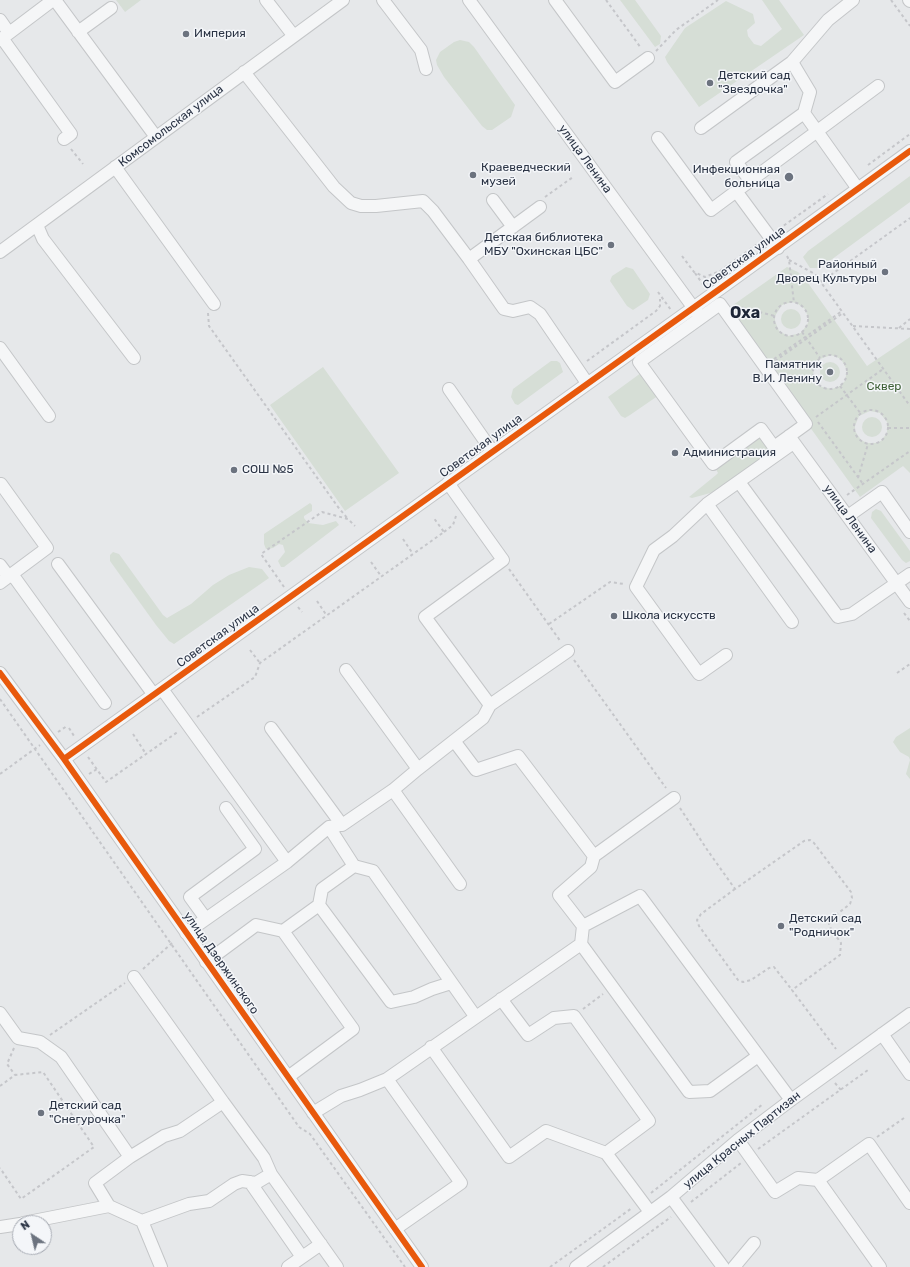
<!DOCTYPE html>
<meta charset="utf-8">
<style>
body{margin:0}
#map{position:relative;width:910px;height:1267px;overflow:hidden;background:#e6e8ea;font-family:Rubik,sans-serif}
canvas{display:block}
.north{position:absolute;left:12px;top:1215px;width:40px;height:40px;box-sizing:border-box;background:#f4f6f9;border:1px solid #a4a8b1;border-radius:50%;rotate:325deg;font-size:11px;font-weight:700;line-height:16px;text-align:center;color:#2b3445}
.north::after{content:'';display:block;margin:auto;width:14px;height:18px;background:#6c737f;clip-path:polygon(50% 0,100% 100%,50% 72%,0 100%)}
</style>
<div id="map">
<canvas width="910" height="1267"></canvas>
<div class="north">N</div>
</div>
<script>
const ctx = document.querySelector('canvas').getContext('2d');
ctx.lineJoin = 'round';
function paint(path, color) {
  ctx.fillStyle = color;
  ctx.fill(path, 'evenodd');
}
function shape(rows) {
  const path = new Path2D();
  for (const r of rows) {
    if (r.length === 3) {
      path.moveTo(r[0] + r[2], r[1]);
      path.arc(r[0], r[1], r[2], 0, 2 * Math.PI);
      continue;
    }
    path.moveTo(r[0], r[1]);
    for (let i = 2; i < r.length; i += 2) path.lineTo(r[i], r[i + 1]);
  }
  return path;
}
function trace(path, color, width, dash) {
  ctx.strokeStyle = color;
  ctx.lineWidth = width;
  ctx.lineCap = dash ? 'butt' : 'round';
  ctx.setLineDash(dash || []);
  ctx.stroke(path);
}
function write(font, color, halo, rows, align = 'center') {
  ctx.font = font + ' Rubik,sans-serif';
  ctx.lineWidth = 3;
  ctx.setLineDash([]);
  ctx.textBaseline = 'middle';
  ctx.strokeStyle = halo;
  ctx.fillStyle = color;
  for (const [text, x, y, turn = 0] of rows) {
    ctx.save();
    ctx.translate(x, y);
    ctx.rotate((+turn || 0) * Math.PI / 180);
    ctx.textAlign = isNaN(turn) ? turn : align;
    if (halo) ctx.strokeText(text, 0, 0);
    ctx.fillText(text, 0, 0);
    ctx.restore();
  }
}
paint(shape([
 [116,0,141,0,125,12],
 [620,0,635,0,661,36,660,44,655,47],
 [762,0,779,0,804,35,699,107,667,62,665,57,685,28,726,1,753,14,755,23,747,30,748,36,754,44,761,46,782,29],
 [460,40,469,42,474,47,515,105,511,117,492,130,487,130,482,126,444,77,437,65,436,60,440,52,454,42],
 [910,176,910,202,820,268,810,268,803,257,808,251],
 [626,267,633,269,650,294,648,300,633,310,627,306,610,281,612,276],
 [787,267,798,272,808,283,867,366,910,337,910,473,903,466,860,497,726,310],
 [792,302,798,304,805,309,808,317,808,323,801,333,788,336,779,331,775,321,775,316,782,305],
 [831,355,841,359,847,370,845,381,840,386,832,389,822,387,816,381,813,374,816,363,820,359],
 [870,411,880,413,887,422,887,433,881,441,875,443,867,443,861,440,855,431,855,426,859,416],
 [791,319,10],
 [551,361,557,361,560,363,563,372,518,405,515,404,511,397,513,389],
 [830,372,10],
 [323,367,399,473,345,511,270,405],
 [645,370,662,393,630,415,625,418,621,416,608,397],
 [872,427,10],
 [761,429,773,450,714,492,692,498,689,497,716,475,718,473,713,464],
 [310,503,312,505,312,511,304,516,304,518,308,523,323,525,336,521,339,525,284,567,281,567,278,561,285,552,283,545,279,544,273,548,266,549,264,544,264,534],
 [876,509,881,511,910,551,910,561,906,563,902,560,871,518,872,512],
 [113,552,119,554,163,615,167,618,191,604,213,585,229,575,249,567,262,569,269,578,174,644,169,641,156,625,110,561,110,555],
 [910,728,910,779,906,774,910,760,909,757,900,752,893,742,896,737]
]), '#d6ded6');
const minor = shape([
 [55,0,156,137],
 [266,0,293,35],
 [383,0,421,50,426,69],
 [469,0,698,314],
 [555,0,615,82,648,58],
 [909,0,910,1],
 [0,20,9,33],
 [78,32,111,8],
 [2,38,71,134,64,139],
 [0,40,53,0],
 [792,62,828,20,853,0],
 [244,72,334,187,351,203,361,206,376,206,423,201,433,211,469,259],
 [701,128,792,62,810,92,804,113,858,189],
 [658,138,711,210,878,86],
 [115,167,214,304],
 [750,180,736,162,804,113],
 [736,191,778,248],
 [493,200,513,227],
 [540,207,469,259,504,309,513,311,530,307,540,314,587,383],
 [37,225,43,239,134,358],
 [0,252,343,0],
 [720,304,806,424,774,447,761,429,713,464,639,362,720,304],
 [0,348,49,416],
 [449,389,492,451],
 [789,436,910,602],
 [739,482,838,617,852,614,910,574],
 [448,483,503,560,425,617,490,705,568,651],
 [707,504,792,622],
 [848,516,882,492,910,532],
 [58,564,154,695],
 [0,565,9,577],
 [12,574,105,703],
 [0,583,47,548,1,484],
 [726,655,699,674,636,587,654,550,673,536,707,504,789,446],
 [0,673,64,759,422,1267],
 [162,689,287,862],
 [271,728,342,825,393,790,418,769,346,670],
 [455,742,476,770,518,756,594,856,674,798],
 [64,759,728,283,910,151],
 [418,769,483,718,490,705],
 [393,790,460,884],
 [354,866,373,871,475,1016],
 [319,905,322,889,354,866,329,827,337,826],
 [206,919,190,897,255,849,226,808],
 [583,926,559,895,591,867,594,856],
 [283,931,319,905,391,1002,414,997,432,989,451,983],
 [186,933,287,862,329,827],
 [206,962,256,925,283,931,353,1029,288,1077],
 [501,999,528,1035,554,1018,574,1016,649,1121,606,1153,650,1212],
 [0,1013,18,1038,40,1042,61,1057,130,1157],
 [882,1034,910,1074],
 [431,1047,509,1157,546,1131,606,1153],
 [758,1056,710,1091,689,1092,581,944,583,926,640,896,791,1100],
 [387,1079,461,1183,395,1229],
 [223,1102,264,1158,271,1174],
 [313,1113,341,1096,360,1090,387,1079,581,944],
 [738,1140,775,1192,798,1178,818,1180],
 [250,1182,302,1257],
 [671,1197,723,1267],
 [109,1206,95,1183,130,1157,164,1136,180,1131,223,1102,134,977],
 [142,1221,161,1267],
 [23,1223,109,1206,142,1221,189,1204,209,1201,234,1184,242,1181,256,1183,271,1174,337,1267],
 [0,1227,20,1224],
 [288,1267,321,1244],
 [576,1267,671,1197,738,1140,791,1100,910,1014],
 [734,1267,754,1243],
 [880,1267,818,1180,869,1144,910,1203]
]);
trace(minor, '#c4c6c8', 14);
trace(shape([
 [606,0,641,48],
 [891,0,910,26],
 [656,51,676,30,718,0],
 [71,149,83,164],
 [868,165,910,134],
 [545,197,573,177],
 [779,229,828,194],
 [682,256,694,272,705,277,720,271,759,243],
 [787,256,789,260,794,303],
 [789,260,815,274,910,406],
 [695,273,704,286],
 [821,282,910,218],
 [658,292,671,310],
 [791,319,17],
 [736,306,775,316],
 [208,313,209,326,338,507,348,519],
 [853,326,910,329],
 [899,328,910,319],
 [802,332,820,358],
 [830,372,17],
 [774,359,842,311],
 [587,361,656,311,660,306,660,299],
 [775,361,843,313],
 [840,386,861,414],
 [871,427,17],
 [816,417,883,369],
 [818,422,863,484],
 [888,428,910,428],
 [858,478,868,444],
 [847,495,910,451],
 [444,532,453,525,456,516],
 [403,539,413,554],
 [371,562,381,576],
 [509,569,561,642],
 [284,587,261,554,322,512,348,519,355,526],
 [317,601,327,616],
 [298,607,302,612],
 [904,613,910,621],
 [549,624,610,582,624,584],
 [250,650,260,663],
 [574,660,666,788],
 [897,673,910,664],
 [0,699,299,1127,310,1134,405,1267],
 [197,717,255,677,260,663,444,532,433,517],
 [69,728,74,736],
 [58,732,67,726],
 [133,734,146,754],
 [88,757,106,782,179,731],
 [0,774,40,745],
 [89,774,97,769],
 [680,808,708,851,735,889,804,841,810,840,814,843,851,892,852,898,850,904,832,918,829,924,831,929,841,943,840,955,792,990,836,1049],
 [735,889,701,914,697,920,699,926,738,980,743,982,751,980,769,968,774,967,792,990],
 [143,969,172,943],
 [583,1009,603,994],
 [50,1035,125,983],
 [14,1048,7,1064,15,1075],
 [835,1083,841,1090],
 [0,1086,15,1075,43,1072,94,1147,21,1199,0,1168],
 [877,1137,904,1118],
 [758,1149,868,1070],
 [651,1193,763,1104],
 [691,1202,741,1163],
 [550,1267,632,1208],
 [603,1267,671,1217]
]), '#c5c6ca', 2, [3, 3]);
trace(minor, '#f5f6f7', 12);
trace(shape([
 [0,673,64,759,422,1267],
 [64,759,728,283,910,151]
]), '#e8590c', 6);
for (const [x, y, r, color] of [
 [186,34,4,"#6c737f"],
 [710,83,4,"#6c737f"],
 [473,175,4,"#6c737f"],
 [789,177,5,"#6c737f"],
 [611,245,4,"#6c737f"],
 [885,272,4,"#6c737f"],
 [830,372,4,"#6c737f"],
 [675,453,4,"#6c737f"],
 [234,470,4,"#6c737f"],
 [614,616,4,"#6c737f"],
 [781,926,4,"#6c737f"],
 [41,1113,4,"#6c737f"]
]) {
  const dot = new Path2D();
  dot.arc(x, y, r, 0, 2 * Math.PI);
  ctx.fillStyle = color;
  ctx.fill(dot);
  trace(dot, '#f4f6f9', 1.5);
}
write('12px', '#2b3445', '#f4f6f9', [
 ["Империя",194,34],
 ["Детский сад",718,76],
 ["\"Звездочка\"",718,90],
 ["Краеведческий",481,168],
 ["музей",481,182],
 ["Инфекционная",780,170,"right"],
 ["больница",780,184,"right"],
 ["Детская библиотека",603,238,"right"],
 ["МБУ \"Охинская ЦБС\"",603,252,"right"],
 ["Районный",877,265,"right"],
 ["Дворец Культуры",877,279,"right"],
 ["Памятник",822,365,"right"],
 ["В.И. Ленину",822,379,"right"],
 ["Администрация",683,453],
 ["СОШ №5",242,470],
 ["Школа искусств",622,616],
 ["Детский сад",789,919],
 ["\"Родничок\"",789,933],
 ["Детский сад",49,1106],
 ["\"Снегурочка\"",49,1120]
], 'left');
write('12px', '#2b3445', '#f4f6f9', [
 ["Комсомольская улица",171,126,-37],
 ["улица Ленина",585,159,54],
 ["Советская улица",744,258,-36],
 ["Советская улица",481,446,-36],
 ["улица Ленина",850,519,54],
 ["Советская улица",218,636,-36],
 ["улица Дзержинского",221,963,55],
 ["улица Красных Партизан",742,1140,-39]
]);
write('12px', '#3f6138', '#f4f6f9', [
 ["Сквер",884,387]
]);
write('bold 16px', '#1d2536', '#f4f6f9', [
 ["Оха",745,313]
]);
</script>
